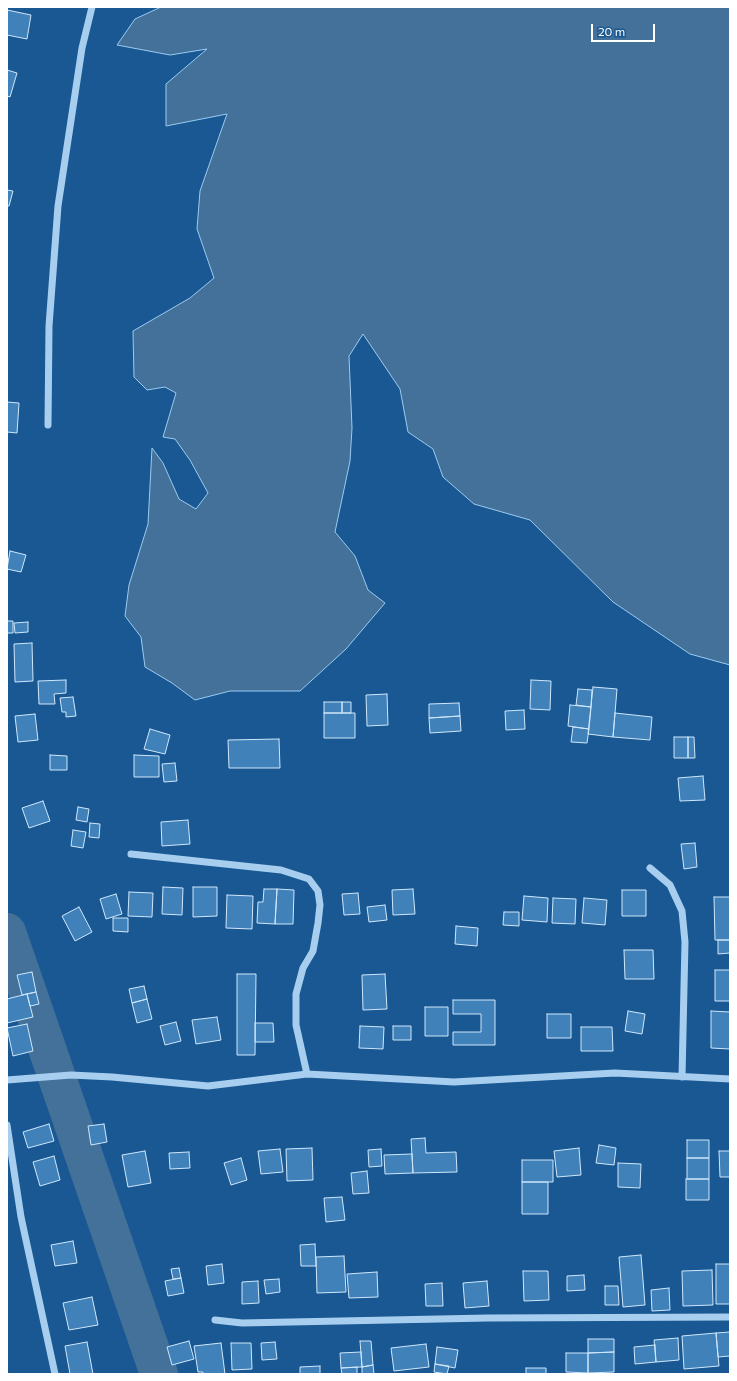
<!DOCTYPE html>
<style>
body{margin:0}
#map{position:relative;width:737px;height:1381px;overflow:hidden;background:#195892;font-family:Commissioner,sans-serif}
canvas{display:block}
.frame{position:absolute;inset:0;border:8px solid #fff;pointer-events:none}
.scale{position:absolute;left:591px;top:24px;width:64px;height:18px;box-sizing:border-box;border:2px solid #fff;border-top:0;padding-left:5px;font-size:12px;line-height:14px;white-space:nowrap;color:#fff;-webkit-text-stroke:3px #195892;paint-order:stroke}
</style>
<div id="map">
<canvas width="737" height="1381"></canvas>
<div class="frame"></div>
<div class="scale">20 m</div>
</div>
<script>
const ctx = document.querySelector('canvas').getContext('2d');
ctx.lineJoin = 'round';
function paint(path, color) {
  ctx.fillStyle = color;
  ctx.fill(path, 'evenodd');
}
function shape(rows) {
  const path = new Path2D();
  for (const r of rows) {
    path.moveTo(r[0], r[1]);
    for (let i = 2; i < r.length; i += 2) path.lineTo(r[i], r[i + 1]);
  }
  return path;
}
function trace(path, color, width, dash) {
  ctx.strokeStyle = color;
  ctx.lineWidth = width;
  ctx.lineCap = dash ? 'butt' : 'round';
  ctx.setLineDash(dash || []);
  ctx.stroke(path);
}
const water = shape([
 [161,7,730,7,730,665,690,654,613,602,530,520,474,504,443,477,433,449,408,432,400,389,363,334,349,356,352,428,350,461,335,532,355,556,368,590,385,603,346,649,300,691,230,691,195,700,172,683,145,667,141,637,125,616,129,585,148,524,152,448,163,463,179,499,196,509,208,493,190,460,175,439,163,437,176,393,165,387,147,390,134,377,133,331,190,298,214,278,197,229,200,191,227,114,166,126,166,84,207,49,170,55,117,45,135,19,161,7]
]);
paint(water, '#44719a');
trace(water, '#9bcbf2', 1);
trace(shape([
 [7,932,159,1374]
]), '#44719a', 38);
const building = shape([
 [7,10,31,15,27,39,7,35,7,10],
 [7,70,17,73,10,97,7,96,7,70],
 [7,190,13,191,9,206,7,206,7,190],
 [7,402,19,403,17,433,7,432,7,402],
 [10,551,26,555,21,572,7,569,10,551],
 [7,621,13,621,13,633,7,633,7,621],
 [28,622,28,632,15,633,14,623,28,622],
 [32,643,33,681,15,682,14,644,32,643],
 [66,680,66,693,54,694,55,704,39,704,38,681,66,680],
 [531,680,551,681,550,710,530,709,531,680],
 [593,687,617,689,613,737,588,734,593,687],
 [578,689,592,690,591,707,576,705,578,689],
 [387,694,388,725,367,726,366,695,387,694],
 [73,697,76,716,66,717,66,712,62,712,60,698,73,697],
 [324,702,342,702,342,713,324,713,324,702],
 [342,702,351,702,351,713,342,713,342,702],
 [459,703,460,716,429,718,429,704,459,703],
 [570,705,591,707,589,729,568,726,570,705],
 [524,710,525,729,506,730,505,711,524,710],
 [324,713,355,713,355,738,324,738,324,713],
 [615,713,652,717,650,740,613,737,615,713],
 [35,714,38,740,18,742,15,716,35,714],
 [460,716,461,731,430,733,429,718,460,716],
 [573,727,589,729,587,743,571,742,573,727],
 [150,729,170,735,165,754,144,749,150,729],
 [674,737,688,737,688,758,674,758,674,737],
 [688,737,694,737,695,758,688,758,688,737],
 [279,739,280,768,229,768,228,740,279,739],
 [50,755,67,756,67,770,50,770,50,755],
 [134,755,159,756,159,777,134,777,134,755],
 [175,763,177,781,164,782,162,764,175,763],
 [703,776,705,800,680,801,678,778,703,776],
 [43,801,50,821,29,828,22,808,43,801],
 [78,807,89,809,87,822,76,820,78,807],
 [188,820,190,844,162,846,161,822,188,820],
 [90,823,100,824,99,838,89,837,90,823],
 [73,830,86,832,83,848,71,846,73,830],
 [695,843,697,867,684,869,681,844,695,843],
 [163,887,183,888,182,915,162,914,163,887],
 [193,887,217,887,217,916,193,917,193,887],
 [264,889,277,889,275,924,257,923,258,902,263,902,264,889],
 [277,889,294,890,293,924,275,924,277,889],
 [413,889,415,914,393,915,392,890,413,889],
 [622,890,646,890,646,916,622,916,622,890],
 [129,892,153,893,152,917,128,916,129,892],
 [358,893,360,914,344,915,342,894,358,893],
 [116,894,122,914,106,919,100,899,116,894],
 [227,895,253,896,252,929,226,928,227,895],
 [524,896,548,898,547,922,522,920,524,896],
 [714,897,730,897,730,940,715,940,714,897],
 [553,898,576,899,575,924,552,923,553,898],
 [584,898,607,900,605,925,582,923,584,898],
 [385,905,387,920,369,922,367,907,385,905],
 [79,907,92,932,75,941,62,916,79,907],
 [504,912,519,912,519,926,503,925,504,912],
 [113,918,128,918,128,932,113,931,113,918],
 [456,926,478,928,477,946,455,944,456,926],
 [718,940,730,940,730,953,718,954,718,940],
 [624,950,653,950,654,979,625,979,624,950],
 [715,970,730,970,730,1001,715,1001,715,970],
 [32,972,36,992,22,995,17,975,32,972],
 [237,974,256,974,255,1055,237,1055,237,974],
 [385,974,387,1009,363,1010,362,975,385,974],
 [144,986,147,999,132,1003,129,989,144,986],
 [36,992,39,1004,30,1006,27,994,36,992],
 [27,994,33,1017,7,1023,7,999,27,994],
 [147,999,152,1019,137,1023,132,1003,147,999],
 [453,1000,495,1000,495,1045,453,1045,453,1032,481,1032,481,1014,453,1014,453,1000],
 [425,1007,448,1007,448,1036,425,1036,425,1007],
 [628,1011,645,1014,642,1034,625,1031,628,1011],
 [711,1011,730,1012,730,1049,711,1048,711,1011],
 [547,1014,571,1014,571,1038,547,1038,547,1014],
 [217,1017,221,1040,196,1044,192,1020,217,1017],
 [176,1022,181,1041,165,1045,160,1026,176,1022],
 [255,1023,273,1023,274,1042,255,1042,255,1023],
 [27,1024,33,1051,13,1056,7,1028,27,1024],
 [360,1026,384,1027,383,1049,359,1048,360,1026],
 [393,1026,411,1026,411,1040,393,1040,393,1026],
 [581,1027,612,1027,613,1051,581,1051,581,1027],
 [49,1124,54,1141,28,1148,23,1132,49,1124],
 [104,1124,107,1142,91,1145,88,1126,104,1124],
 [425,1138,426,1153,456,1152,457,1172,413,1173,411,1139,425,1138],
 [687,1140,709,1140,709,1158,687,1158,687,1140],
 [599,1145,616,1148,614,1165,596,1163,599,1145],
 [312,1148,313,1180,287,1181,286,1149,312,1148],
 [579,1148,581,1175,557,1177,554,1151,579,1148],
 [280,1149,283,1172,261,1174,258,1151,280,1149],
 [381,1149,382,1166,369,1167,368,1150,381,1149],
 [145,1151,151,1183,128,1187,122,1155,145,1151],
 [719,1151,730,1151,730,1177,720,1177,719,1151],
 [189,1152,190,1168,170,1169,169,1153,189,1152],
 [412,1154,413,1173,385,1174,384,1155,412,1154],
 [54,1156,60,1180,40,1186,33,1162,54,1156],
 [241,1158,247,1180,231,1185,224,1163,241,1158],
 [687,1158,709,1158,709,1179,687,1179,687,1158],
 [522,1160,553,1160,553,1182,522,1182,522,1160],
 [618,1163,641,1164,640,1188,618,1187,618,1163],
 [367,1171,369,1193,353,1194,351,1173,367,1171],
 [686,1179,709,1179,709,1200,686,1200,686,1179],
 [522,1182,548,1182,548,1214,522,1214,522,1182],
 [342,1197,345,1220,326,1222,324,1198,342,1197],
 [73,1241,77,1263,55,1266,51,1245,73,1241],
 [315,1244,316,1266,301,1266,300,1245,315,1244],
 [641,1255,645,1305,623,1307,619,1257,641,1255],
 [344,1256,346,1292,317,1293,316,1257,344,1256],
 [222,1264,224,1283,208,1285,206,1266,222,1264],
 [716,1264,730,1264,730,1304,716,1304,716,1264],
 [179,1268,181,1278,173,1279,171,1269,179,1268],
 [712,1270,713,1305,683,1306,682,1271,712,1270],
 [523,1271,548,1271,549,1300,524,1301,523,1271],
 [377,1272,378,1297,349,1298,347,1274,377,1272],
 [584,1275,585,1290,567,1291,567,1276,584,1275],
 [181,1278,184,1293,168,1296,165,1281,181,1278],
 [279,1279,280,1292,266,1294,264,1280,279,1279],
 [258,1281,259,1303,242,1304,242,1282,258,1281],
 [487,1281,489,1306,465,1308,463,1283,487,1281],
 [442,1283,443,1306,426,1306,425,1284,442,1283],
 [605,1286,618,1286,619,1305,605,1305,605,1286],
 [669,1288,670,1310,652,1311,651,1290,669,1288],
 [92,1297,98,1325,69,1330,63,1303,92,1297],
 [730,1332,730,1356,718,1357,716,1333,730,1332],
 [716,1333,719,1366,684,1369,682,1336,716,1333],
 [678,1338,679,1360,656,1362,654,1340,678,1338],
 [588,1339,614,1339,614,1352,588,1353,588,1339],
 [189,1341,194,1359,172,1365,167,1347,189,1341],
 [360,1341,371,1341,373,1365,362,1367,360,1341],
 [87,1342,93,1374,70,1374,65,1346,87,1342],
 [275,1342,277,1359,262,1360,261,1343,275,1342],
 [221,1343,225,1374,203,1374,203,1372,198,1372,194,1346,221,1343],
 [231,1343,251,1343,252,1369,232,1370,231,1343],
 [426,1344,429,1367,394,1371,391,1348,426,1344],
 [655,1345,656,1362,635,1364,634,1347,655,1345],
 [437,1347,458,1350,455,1368,435,1364,437,1347],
 [361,1352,362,1367,341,1368,340,1353,361,1352],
 [614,1352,614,1372,588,1373,588,1353,614,1352],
 [566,1353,588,1353,588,1373,566,1372,566,1353],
 [435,1364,449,1366,447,1374,434,1372,435,1364],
 [373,1365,374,1374,362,1374,362,1367,373,1365],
 [320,1366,320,1374,300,1374,300,1367,320,1366],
 [357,1367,357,1374,342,1374,341,1368,357,1367],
 [526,1368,546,1368,546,1374,526,1374,526,1368]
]);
paint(building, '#4181b9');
trace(building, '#cfe7fb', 1);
trace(shape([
 [48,425,49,326,58,206,82,48,92,7],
 [131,854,281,870,309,879,318,891,320,905,318,923,313,951,303,968,296,994,296,1025,307,1074],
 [650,868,670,885,682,911,685,942,682,1077],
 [7,1080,71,1075,112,1077,208,1086,307,1074,454,1082,615,1073,730,1079],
 [7,1125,21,1217,55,1374],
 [215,1320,242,1323,488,1318,730,1317]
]), '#a8ceef', 7);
</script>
